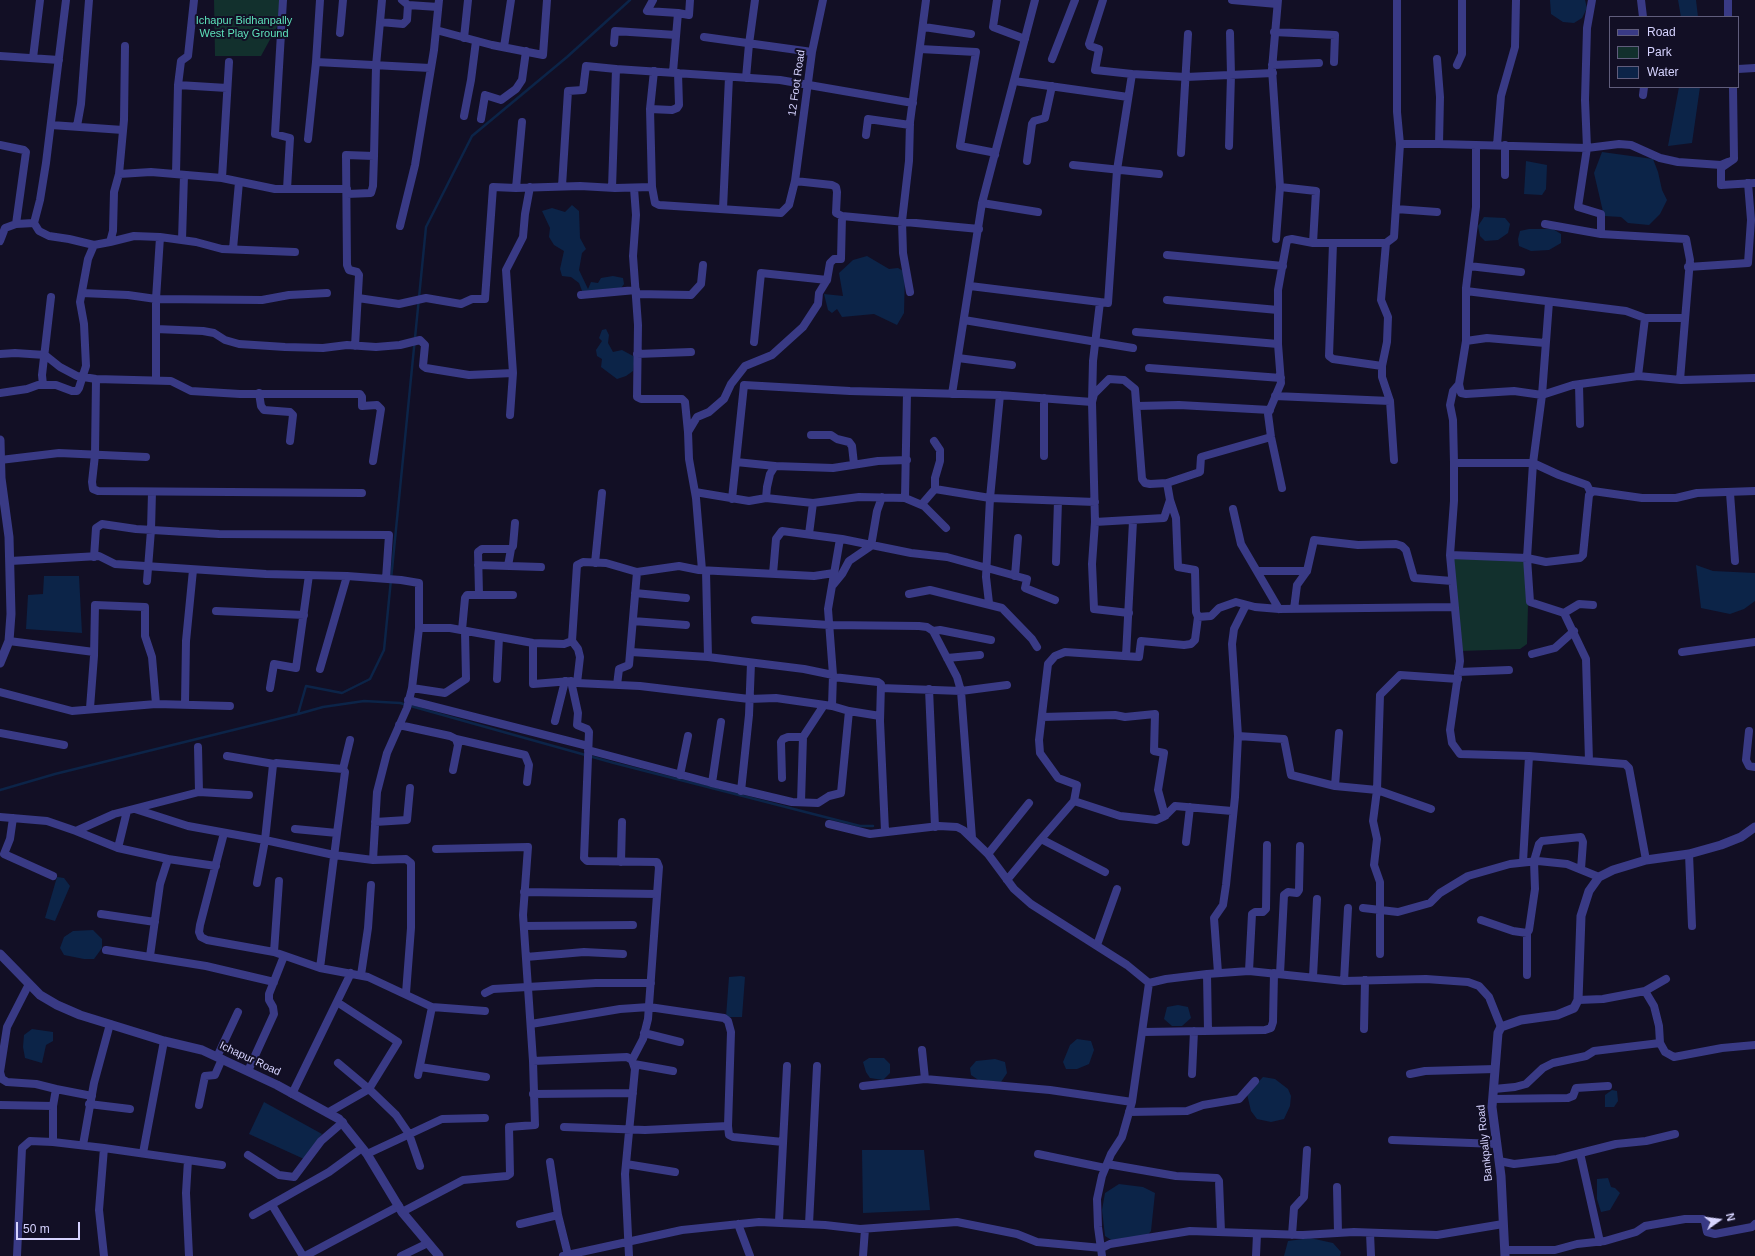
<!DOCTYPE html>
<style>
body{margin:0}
#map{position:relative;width:1755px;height:1256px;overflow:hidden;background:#120f25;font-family:Helvetica,sans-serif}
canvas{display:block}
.legend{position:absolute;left:1609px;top:16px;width:130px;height:72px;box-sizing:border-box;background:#120f25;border:1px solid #605d7c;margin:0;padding:5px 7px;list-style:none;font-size:12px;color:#d6d3ff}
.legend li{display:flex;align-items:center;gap:8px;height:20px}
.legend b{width:20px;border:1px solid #605d7c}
.north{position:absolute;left:1699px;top:1200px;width:40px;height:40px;-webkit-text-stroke:3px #120f25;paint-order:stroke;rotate:76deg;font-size:11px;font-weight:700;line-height:16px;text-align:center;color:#d6d3ff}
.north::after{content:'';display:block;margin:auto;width:14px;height:18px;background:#d6d3ff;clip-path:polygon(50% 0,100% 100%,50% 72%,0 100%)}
.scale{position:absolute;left:16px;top:1222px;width:64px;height:18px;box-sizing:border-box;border:2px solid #d6d3ff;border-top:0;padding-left:5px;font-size:12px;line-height:14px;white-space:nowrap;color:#d6d3ff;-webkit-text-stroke:3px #120f25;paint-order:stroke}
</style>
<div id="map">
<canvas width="1755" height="1256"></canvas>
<ul class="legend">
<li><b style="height:5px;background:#393a85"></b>Road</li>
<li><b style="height:11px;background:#12302d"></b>Park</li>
<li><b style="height:11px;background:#0c2448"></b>Water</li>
</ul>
<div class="north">N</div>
<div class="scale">50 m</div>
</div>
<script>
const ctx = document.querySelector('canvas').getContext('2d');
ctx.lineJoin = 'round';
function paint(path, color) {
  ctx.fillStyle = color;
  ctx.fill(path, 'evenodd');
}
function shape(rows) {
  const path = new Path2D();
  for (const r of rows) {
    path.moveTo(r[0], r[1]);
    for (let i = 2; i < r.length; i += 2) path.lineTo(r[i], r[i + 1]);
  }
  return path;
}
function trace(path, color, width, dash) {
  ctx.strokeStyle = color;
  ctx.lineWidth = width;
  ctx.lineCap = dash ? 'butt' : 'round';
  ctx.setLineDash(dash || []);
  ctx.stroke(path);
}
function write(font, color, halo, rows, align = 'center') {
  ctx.font = font + ' Helvetica,sans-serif';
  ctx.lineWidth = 4;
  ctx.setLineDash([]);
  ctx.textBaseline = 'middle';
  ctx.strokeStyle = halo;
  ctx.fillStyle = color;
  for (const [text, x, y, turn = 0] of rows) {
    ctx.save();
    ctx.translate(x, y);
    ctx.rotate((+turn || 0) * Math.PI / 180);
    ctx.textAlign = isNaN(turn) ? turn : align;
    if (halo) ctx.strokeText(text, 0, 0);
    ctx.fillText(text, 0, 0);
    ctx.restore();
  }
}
paint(shape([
 [214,0,281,0,279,23,261,56,215,56],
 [1452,558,1524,561,1528,605,1527,644,1520,649,1461,651]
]), '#12302d');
paint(shape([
 [1550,0,1585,0,1587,8,1582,18,1574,23,1563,22,1551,14],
 [1678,0,1696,0,1698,17,1681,17],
 [1679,87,1700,87,1692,143,1668,146],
 [1602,152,1653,159,1658,172,1662,190,1667,200,1660,214,1649,225,1628,223,1621,217,1604,216,1594,173],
 [1526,161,1547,165,1546,189,1542,195,1524,194],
 [572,205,579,211,580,238,586,249,582,253,579,270,588,289,591,282,598,283,601,278,613,276,623,278,624,284,617,294,584,296,579,283,571,277,562,276,560,269,564,251,554,245,549,237,550,228,542,211,552,208,565,212],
 [1484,217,1505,218,1510,224,1508,233,1498,240,1485,241,1480,236,1478,226],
 [1529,229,1553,229,1561,234,1561,243,1549,250,1531,251,1519,246,1518,239,1520,231],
 [867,256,889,269,898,268,905,272,904,313,897,325,874,314,842,317,837,309,832,313,828,310,824,294,843,296,839,273,853,260],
 [606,329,609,335,608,343,613,352,622,350,635,357,633,371,626,376,617,379,601,367,602,359,597,356,596,350,602,341,599,338,602,330],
 [1696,565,1713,571,1755,573,1755,601,1744,609,1730,614,1701,608],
 [44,576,79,576,82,633,26,629,28,595,43,594],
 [57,877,64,878,70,886,55,921,45,918],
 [93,930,102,939,102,948,94,959,84,959,64,955,60,948,64,937,73,931],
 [741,976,745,977,742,1017,726,1017,729,977],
 [1178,1005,1188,1007,1191,1018,1182,1026,1172,1026,1164,1019,1167,1007],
 [32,1029,53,1032,53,1041,46,1045,42,1063,25,1058,23,1047,24,1035],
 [1077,1039,1091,1041,1094,1050,1089,1064,1077,1069,1066,1069,1063,1062,1070,1045],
 [869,1058,884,1058,890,1064,890,1073,883,1080,870,1078,866,1072,863,1062],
 [995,1059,1005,1062,1007,1073,1001,1082,980,1081,971,1075,970,1068,976,1061],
 [1263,1077,1275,1079,1288,1089,1291,1096,1290,1106,1284,1119,1271,1122,1257,1119,1251,1111,1247,1094],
 [1612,1090,1617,1091,1618,1101,1614,1107,1605,1107,1605,1095],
 [264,1102,322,1134,304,1159,249,1134],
 [862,1150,924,1150,930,1210,863,1213],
 [1608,1178,1611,1187,1615,1188,1620,1193,1610,1210,1601,1212,1597,1199,1597,1179],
 [1119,1184,1143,1187,1155,1193,1151,1231,1146,1237,1113,1241,1105,1236,1102,1210,1105,1193],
 [1310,1238,1333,1243,1341,1252,1340,1256,1284,1256,1288,1241]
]), '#0c2448');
trace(shape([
 [298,714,323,707,364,701,400,703,614,763,860,826,873,826],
 [0,790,55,774,298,714,306,686,342,693,370,679,384,650,426,227,472,136,567,57,630,0]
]), '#0c2448', 2.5);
trace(shape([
 [66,0,46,163,40,200,34,223,39,231,49,236,69,239,94,245],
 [283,0,275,134,290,138,287,189],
 [320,0,316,62,430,68],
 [402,0,408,5,438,7],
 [653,0,647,11,678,13],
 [997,0,993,27,1025,39],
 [1103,0,1089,44,1090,46,1099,49,1095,70,1132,74],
 [1232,0,1277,4],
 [1278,0,1272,69,1280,187,1316,191,1313,243],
 [1397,0,1397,112,1400,144],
 [1592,0,1587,28,1585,100,1587,148,1578,207,1601,214,1601,234],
 [1641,0,1643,17],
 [1728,0,1728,17],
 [380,22,403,24,407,20,408,5],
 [924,27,971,34],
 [436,30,492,45,543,55,547,0],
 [1274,32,1335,35,1334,62],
 [340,33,343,0],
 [704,37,812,52],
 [464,38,468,0],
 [614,43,615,31,676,35],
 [504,47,511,0],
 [920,49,976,52,960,146,991,152,995,155],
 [0,56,59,60],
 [33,58,40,0],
 [1052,59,1075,0],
 [1437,59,1440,97,1439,144],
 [1272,65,1319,63],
 [1457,65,1462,54,1462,0],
 [1738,69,1755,68],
 [654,71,650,109,652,187,655,203,659,205,781,213,789,205,795,181,812,52,823,0],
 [673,72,678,13,689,15,690,0],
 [746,78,749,44,755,0],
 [1014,81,1128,97],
 [178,85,227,88],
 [1733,87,1734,159,1721,168,1721,185,1755,183],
 [1643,95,1644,87],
 [650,109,672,110,677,108,679,105,678,73],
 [464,116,471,80,476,41],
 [481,119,485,95,501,100,516,89,522,80,526,51],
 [51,125,123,130],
 [77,126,81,104,89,0],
 [866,135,868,119,910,125],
 [308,139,316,62],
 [0,145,24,150,26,152,16,224],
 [1476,145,1476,207,1466,288,1466,341,1459,384,1461,393,1466,394,1514,391,1542,395,1573,385,1638,376,1681,380,1755,378],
 [1497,145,1501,96,1515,47,1516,0],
 [1229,146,1231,75,1230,33],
 [1181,153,1188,34],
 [1027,161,1032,124,1034,121,1045,118,1052,86],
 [1073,165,1159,174],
 [119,174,151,172,222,178,275,189,347,189],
 [176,174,178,85,181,61,188,56,194,0],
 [1505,175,1505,145],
 [222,178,229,62],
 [795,181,832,185,836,187,837,192,836,213,842,216,979,229],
 [562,186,568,91,583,90,586,66,616,69],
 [516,188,580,186,615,188,652,187],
 [612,188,616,69,780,80,913,103],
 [634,188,636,215,633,256,638,325,637,397,641,399,682,399,685,402,688,432],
 [347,194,371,193,373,186,374,156],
 [982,203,1038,212],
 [723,209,729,77],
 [1396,209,1437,212],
 [1545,224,1601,234,1686,239,1690,260,1680,380],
 [400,226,415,165,434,50,439,0],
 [1276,239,1280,187],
 [182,240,184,175],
 [0,241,5,228,16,224,34,223],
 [110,242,134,236,160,237,196,242,222,249,295,252],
 [1333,243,1329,356,1333,359,1382,366],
 [1386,243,1381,300,1388,317,1387,342,1382,366,1382,377,1390,401,1394,460],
 [233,249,239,182],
 [1167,255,1283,266],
 [1469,266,1521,272],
 [1688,267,1748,263,1751,220,1748,183],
 [970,286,1108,303,1117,170,1132,74,1186,77,1273,73],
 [1466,291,1626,311,1645,318,1638,376],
 [910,292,903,253,902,221,909,161,910,122,926,0],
 [82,293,128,295,156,299,262,300,289,295,327,293],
 [636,294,691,295,701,284,703,265],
 [581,295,636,290],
 [358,298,399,304,426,298,461,304,472,299,485,299,493,187,516,188,522,122],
 [1167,300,1278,310],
 [1100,302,1093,361,1092,402,1095,522,1092,564,1094,609,1129,613],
 [1549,302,1542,395,1533,463,1527,558,1530,602,1564,613,1586,659,1589,761],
 [1645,318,1684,318],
 [964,320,1133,348],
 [156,329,203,331,214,333,225,340,239,344,285,347,323,348,347,345,376,347,400,345,420,340,425,345,423,366,426,368,469,375,513,373],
 [1136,332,1278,344],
 [1466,341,1487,338,1545,343],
 [754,342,761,273,827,280,830,263,834,259,841,259,842,216],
 [355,346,359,275,357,272,349,270,347,265,346,155,374,156,376,66,382,0],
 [0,354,15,353,45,355,60,367,77,376,96,379,171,381,191,391,240,394,360,394,362,397,362,406,377,405,381,409,373,461],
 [637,354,691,352],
 [958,358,1012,365],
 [1149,368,1281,378],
 [96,379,95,455,92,482,93,489,98,491,362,493],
 [156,380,156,299,160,237],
 [1459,384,1453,391,1450,405,1453,420,1454,463,1454,501,1450,555,1460,661,1450,730,1452,743,1460,754,1529,756,1625,764,1629,768,1646,860],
 [43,385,42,375,51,297],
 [1579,385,1580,424],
 [0,393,27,389,38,385,56,385,72,391,77,391,79,388,86,366,84,324,80,302,88,259,94,245,110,242,113,231,114,192,119,174,124,120,125,46],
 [259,393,261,406,264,410,290,412,293,415,290,441],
 [952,394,982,203,1035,0],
 [1275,396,1390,401],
 [1044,398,1044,456],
 [1137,406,1179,405,1270,410],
 [510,415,513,373,506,270,523,237,525,214,530,187],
 [811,435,831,435,837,439,849,442,852,446,854,464],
 [0,460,59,453,146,457],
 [736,462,775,466],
 [1454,463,1533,463,1559,475,1587,485,1591,493],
 [1167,483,1170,500,1176,518,1178,567,1195,570,1196,612,1198,617],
 [1282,488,1271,437,1268,414,1281,383,1278,344,1278,290,1287,240,1292,239,1313,243,1386,243,1394,237,1400,144,1439,144,1587,148,1619,144,1631,145,1660,158,1678,162,1721,165,1728,162],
 [935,489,990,498,1095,502],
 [695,492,749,501,766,498,813,503,859,497,905,498,924,506,946,528],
 [1730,493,1735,561],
 [766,498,767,487,770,474,775,466,833,468,878,461,907,460],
 [905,498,907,393],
 [732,499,744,385,850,391,1000,395,1092,402,1094,394,1109,379,1124,380,1135,389,1142,479,1145,483,1150,484,1167,483,1200,472,1201,457,1271,437],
 [922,504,935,489,935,478,940,461,940,450,934,441],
 [1233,509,1241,544,1279,609],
 [1095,522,1164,518,1170,500],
 [809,534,813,503],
 [1450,555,1527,558,1546,562,1580,558,1583,555,1589,495,1593,491,1642,498,1676,498,1697,493,1755,491],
 [94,557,96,528,102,524,136,529,219,534,389,535,386,579],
 [10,561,99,556,115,564,266,574,347,576,401,580,419,583,419,628,450,628,533,643,564,644,572,641,577,565,583,562,606,563,637,572,679,566,699,570,814,576,834,573],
 [1056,562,1058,501],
 [595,563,602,493],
 [478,565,541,567],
 [508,566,511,549],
 [702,570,696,498,689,459,688,432,697,417,709,412,724,399,731,384,745,366,772,355,803,327,818,304,819,293,827,280],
 [706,571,708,657],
 [1257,571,1307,571],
 [773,574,776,539,782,531,842,539,911,553,947,557,1027,579,1025,588,1055,600],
 [1015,576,1018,538],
 [147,581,151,530,152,492],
 [833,585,842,574,849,561,871,546,877,511,882,497],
 [635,593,686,598],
 [479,594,478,552,482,549,511,549,513,546,515,523],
 [909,594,930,590,1002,608,1032,639,1037,647],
 [989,603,986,577,990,498,1000,395],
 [1294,609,1297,585,1307,571,1314,540,1358,545,1396,544,1402,546,1406,550,1414,578,1452,581],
 [216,611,304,615],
 [1564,613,1579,604,1593,605],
 [755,620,829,625,919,626,927,627,933,631,957,677,961,691,972,838],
 [633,621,686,625],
 [462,630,465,598,467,595,513,595],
 [933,631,940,630,991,640],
 [9,641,94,652],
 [572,641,578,649,580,657,577,683],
 [533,643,533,684,571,681,577,683,640,686,749,699,776,698,832,706],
 [631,652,708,657,804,669,833,675],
 [1682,652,1755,642],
 [1532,654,1555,648,1574,631],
 [1126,656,1133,521],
 [947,658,980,655],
 [320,669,347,576],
 [1458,672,1509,670],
 [833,677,878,682,881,684,880,721,885,831],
 [497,679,499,637],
 [571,681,578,713,577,725,587,729,589,732,584,858,587,861,657,862,659,867,648,1019,643,1039,632,1060],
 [617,685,619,669,629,665,637,572],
 [270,688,274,664,296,668,309,575],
 [412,688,419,628],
 [881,688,961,691,1007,685],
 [929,689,935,827],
 [0,692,72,711,156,704,230,706],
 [408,700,588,746],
 [185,704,186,641,193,570],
 [90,708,94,656,95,605,145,607,145,636,152,657,156,704],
 [849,711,880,716],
 [1042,717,1115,715,1125,717,1155,714,1154,751,1164,753,1158,790,1165,816],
 [555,721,565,681],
 [399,725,450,736,456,739,458,745,453,770],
 [1749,731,1746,760,1749,766,1755,767],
 [0,733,64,745],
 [1238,736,1232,644,1234,629,1246,605],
 [456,739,525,755,529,765,527,782],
 [588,750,712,783,792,802,818,803,829,796,841,793,849,711,832,706,833,675,828,609,840,539],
 [227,756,274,764],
 [680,775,688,736],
 [782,778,781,742,783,739,788,737,803,737],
 [712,783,721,722],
 [1335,786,1339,733],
 [741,791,749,715,751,663],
 [199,792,249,795],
 [1074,801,1041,839,1105,872],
 [801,802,803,737,824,705],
 [135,809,188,826,265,840,334,855,373,860,377,792,387,753,407,708,412,688,445,693,466,679,465,631],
 [1232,811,1175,806,1165,816,1156,820,1120,816,1074,801,1077,785,1058,778,1040,753,1039,740,1048,664,1055,656,1065,652,1139,657,1141,641,1184,645,1191,644,1195,640,1198,617,1211,616,1219,608,1236,602,1255,607,1279,609,1454,607],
 [0,817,47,821,76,831,114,814,199,792,198,747],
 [13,818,10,839,4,854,53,876],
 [375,822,407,820,410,788],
 [829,824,870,834,939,826,957,827,963,830,988,854,1014,889,1031,904,1127,965,1149,983],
 [295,829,337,833,320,968],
 [76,831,118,848,168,859,160,884,150,956],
 [224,833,200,925,199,932,201,937,207,940,274,952,320,968,368,977,432,1007,485,1011],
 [337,833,345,772,343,769,350,740],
 [1186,842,1190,807],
 [118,848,127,811],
 [988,854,1029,803],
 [1689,854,1692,926],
 [168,859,216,866],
 [373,860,406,859,411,863,411,928,406,993],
 [621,862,622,822],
 [1523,862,1529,756],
 [1007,880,1041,839],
 [257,883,265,840,273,765,276,763,343,769],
 [524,892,657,894],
 [1363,908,1398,912,1430,903,1440,893,1468,876,1510,864,1538,861,1567,864,1599,877],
 [101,914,155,922],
 [1481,920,1513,931,1527,933,1529,930,1535,889,1534,861,1539,844,1542,841,1581,837,1583,842,1581,869],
 [524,926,633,925],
 [1527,933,1527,975],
 [1097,945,1117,889],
 [106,950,206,966,274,982],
 [274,952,279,881],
 [1380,954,1380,882,1374,865,1377,839,1373,821,1377,790,1380,695,1400,675,1458,679],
 [526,957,584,952,623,954],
 [1249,971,1252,914,1255,912,1263,912,1266,909,1267,845],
 [1218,973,1214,918,1223,905,1226,885,1235,797,1238,736,1284,739,1291,775,1335,786,1377,790,1431,809],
 [1207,974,1208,1031],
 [1280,974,1284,895,1288,892,1297,893,1299,890,1300,846],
 [361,975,368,928,371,885],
 [1313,977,1317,899],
 [1344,981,1348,908],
 [1149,983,1166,979,1207,974,1249,971,1344,981,1426,979,1468,982,1479,986,1489,997,1501,1027],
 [29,984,7,1027,0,1072,2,1079,7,1082,36,1084,56,1089],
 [1645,991,1666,979],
 [485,993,493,989,596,983,651,983],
 [1578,1000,1603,999,1645,991,1654,1006,1659,1026,1660,1043,1665,1052,1674,1057,1722,1048,1755,1045],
 [531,1024,620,1009,649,1007,724,1018,728,1021,731,1032,728,1126,729,1135,733,1137,783,1142],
 [1364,1029,1365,980],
 [1143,1032,1265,1030,1271,1028,1273,1022,1274,973],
 [644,1033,680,1042],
 [922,1050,925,1079],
 [217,1057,238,1012],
 [533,1061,627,1057,632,1060,635,1069,625,1174,629,1256],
 [338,1063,369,1089,396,1115,409,1134,420,1166],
 [634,1064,673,1071],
 [420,1067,486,1077],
 [248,1071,274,1014,273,1007,269,1000,269,994,284,956],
 [1192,1074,1194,1031],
 [1410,1074,1425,1071,1495,1069],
 [418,1075,432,1007],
 [863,1086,925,1079,1050,1090,1132,1102],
 [1494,1089,1515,1087,1526,1084,1543,1068,1553,1063,1586,1056,1594,1051,1660,1043],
 [292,1094,351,973],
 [533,1094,633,1093],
 [1493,1099,1568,1098,1573,1096,1576,1088,1608,1086],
 [89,1104,130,1109],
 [0,1105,53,1106,53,1142,30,1141,22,1148,17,1256],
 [199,1105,205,1076,215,1075,222,1059],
 [53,1106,56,1089,92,1096],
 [329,1112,369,1089,398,1042,337,1002],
 [1129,1112,1187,1111,1203,1105,1239,1099,1255,1081],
 [564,1127,645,1130,728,1126],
 [1392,1140,1497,1144],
 [53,1142,104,1148,188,1160,186,1193,189,1256],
 [83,1145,94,1083,110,1024],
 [143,1153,164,1041],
 [1580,1153,1600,1242],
 [367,1154,442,1119,485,1118],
 [1038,1154,1105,1168],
 [248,1155,279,1175,294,1177,321,1141,343,1122],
 [188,1160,222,1165],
 [1499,1161,1514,1164,1557,1159,1616,1144,1646,1141,1675,1134],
 [550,1162,558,1215,568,1255],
 [626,1164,675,1172],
 [1107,1164,1176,1176,1217,1178,1219,1181,1221,1232],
 [1337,1187,1338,1233],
 [272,1205,303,1256],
 [402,1212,463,1180,507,1176,510,1174,509,1127,535,1125,533,1061,523,915,528,847,436,849],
 [253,1215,329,1172,362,1148],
 [779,1221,787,1066],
 [520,1224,558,1215],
 [738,1224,750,1256],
 [809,1224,817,1066],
 [1370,1233,1371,1256],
 [1292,1235,1294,1208,1304,1197,1307,1150],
 [1505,1250,1555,1250,1577,1244,1605,1241,1636,1232,1645,1226,1685,1219,1703,1219,1705,1222,1707,1232,1715,1234,1752,1227,1755,1224],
 [104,1256,99,1210,104,1148],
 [305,1256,399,1206],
 [401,1256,428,1243],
 [563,1256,682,1230,759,1222,825,1225,860,1229,957,1222,1017,1234,1037,1242,1102,1248,1110,1244,1190,1231,1303,1235,1354,1232,1437,1235,1503,1224],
 [863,1256,865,1229],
 [1102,1256,1098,1227,1097,1199,1102,1176,1111,1154,1122,1137,1132,1102,1149,983],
 [1256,1256,1257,1234]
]), '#393a85', 8);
trace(shape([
 [0,440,1,478,9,537,11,614,9,641,0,663],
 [0,954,40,995,57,1005,80,1015,164,1041,202,1050,277,1085,339,1119,367,1154,402,1212,439,1256],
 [1505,1256,1501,1176,1492,1107,1498,1033,1501,1027,1521,1020,1557,1015,1574,1008,1578,1000,1581,916,1589,891,1599,877,1613,870,1646,860,1689,854,1721,845,1741,837,1755,827]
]), '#393a85', 9);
write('11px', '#5de1ba', '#120f25', [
 ["Ichapur Bidhanpally",244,21],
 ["West Play Ground",244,34]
]);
write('11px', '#d6d3ff', '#120f25', [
 ["12 Foot Road",797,83,-82],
 ["Ichapur Road",250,1059,25],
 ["Bankpally Road",1485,1143,-96]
]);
</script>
